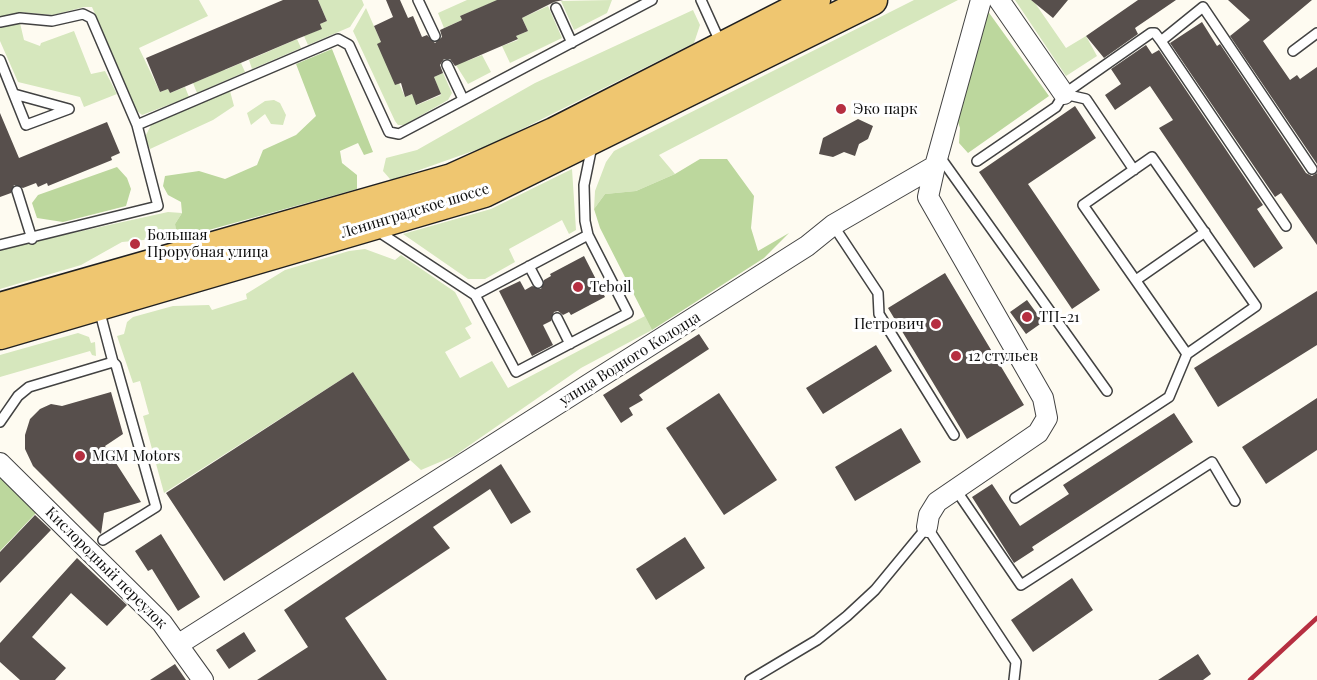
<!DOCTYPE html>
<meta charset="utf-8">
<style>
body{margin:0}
canvas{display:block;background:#fefbf1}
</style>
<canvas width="1317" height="680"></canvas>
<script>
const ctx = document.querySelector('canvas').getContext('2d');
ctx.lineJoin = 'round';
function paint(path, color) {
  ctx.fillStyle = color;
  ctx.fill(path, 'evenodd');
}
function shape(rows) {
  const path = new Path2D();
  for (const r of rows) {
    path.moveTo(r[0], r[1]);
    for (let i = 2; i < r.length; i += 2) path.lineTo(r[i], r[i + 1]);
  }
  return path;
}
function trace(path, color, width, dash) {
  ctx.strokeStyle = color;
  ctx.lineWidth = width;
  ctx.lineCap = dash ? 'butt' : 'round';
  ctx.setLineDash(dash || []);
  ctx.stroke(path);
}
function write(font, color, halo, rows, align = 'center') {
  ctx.font = font + ' "Playfair Display",serif';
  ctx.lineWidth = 6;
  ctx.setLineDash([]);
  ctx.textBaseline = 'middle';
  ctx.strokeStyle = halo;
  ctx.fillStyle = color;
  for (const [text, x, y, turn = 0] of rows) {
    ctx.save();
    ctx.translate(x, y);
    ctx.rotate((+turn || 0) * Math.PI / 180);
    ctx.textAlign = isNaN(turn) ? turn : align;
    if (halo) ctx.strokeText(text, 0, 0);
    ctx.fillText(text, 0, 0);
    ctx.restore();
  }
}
paint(shape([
 [0,0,199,0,208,16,139,48,160,92,168,89,170,93,185,87,189,97,142,115,137,111,92,7,84,7,53,15,21,12,0,17],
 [318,0,362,0,364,5,350,27,308,45,304,36,321,29,320,24,327,21],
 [467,0,510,0,491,3,460,16,462,20,444,28,438,13],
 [612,0,607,13,574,30,561,1],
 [914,0,958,0,659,155,675,174,636,191,605,194,594,209,595,191,606,162,614,151],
 [1015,0,1031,0,1035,3,1066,48,1086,36,1097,56,1066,76],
 [548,6,562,38,510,63,502,46,518,40,516,36,528,31,522,18],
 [366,8,405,97,412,94,417,105,441,95,434,77,443,73,452,93,448,100,404,125,398,125,395,121,353,31],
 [693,10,700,25,694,43,490,145,394,179,390,179,383,171,386,158,417,150,535,83],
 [20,23,24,40,40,46,41,43,74,31,91,74,105,71,117,94,84,107,80,97,18,82,0,41,0,28],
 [297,39,301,48,252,69,249,60],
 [482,55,491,72,468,84,454,62,467,61],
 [241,63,245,72,197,93,193,83,210,76,223,65,225,70],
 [230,91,234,106,213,120,150,149,145,137,151,125],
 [274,100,280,103,286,115,283,125,271,124,265,114,251,125,247,113,265,101],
 [572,169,576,230,569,234,562,220,509,249,515,262,485,279,468,279,403,234,491,209],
 [168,212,182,213,175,224,176,231,186,236,122,242,81,265,0,289,0,249],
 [365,249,395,260,401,255,455,292,472,324,465,328,471,338,445,352,460,378,492,361,508,388,645,316,652,330,581,368,454,456,421,470,410,460,353,372,164,493,143,416,149,414,140,381,133,383,117,336,124,334,127,322,133,317,173,306,209,305,212,310,247,299,246,294,285,270,349,251],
 [78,333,89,337,91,343,95,342,96,356,92,355,90,351,0,377,0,355]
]), '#d6e7bd');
paint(shape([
 [987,10,1049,96,968,153,959,143,960,128,957,119],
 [332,49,373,152,364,155,358,143,340,151,342,163,357,175,357,189,187,236,176,231,175,224,182,213,181,202,168,195,163,186,165,176,199,171,225,179,257,165,263,150,296,135,316,116,296,64],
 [700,159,727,159,754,196,751,228,758,251,789,233,764,258,652,330,600,228,594,209,605,194,636,191,675,174],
 [117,167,127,178,131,189,126,206,63,222,37,218,32,203,38,195],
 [0,477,36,513,0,551]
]), '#bcd79d');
paint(shape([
 [283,0,318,0,327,21,320,24,322,29,297,39,170,93,168,89,160,92,146,58],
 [386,0,400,0,408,18,413,16,422,37,427,35,435,43,442,37,440,30,462,20,460,16,497,0,563,0,554,2,522,18,528,31,516,36,518,39,455,66,450,59,444,59,440,65,443,73,434,77,441,94,416,105,412,94,405,97,401,83,395,85,377,44,381,42,374,26,393,17],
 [1031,0,1068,0,1053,18],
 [1138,0,1176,0,1135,28,1138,34,1104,58,1086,36],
 [1228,0,1312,0,1263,41,1290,80,1297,75,1300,79,1317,67,1317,164,1230,36,1250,20],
 [1202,22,1217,46,1220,44,1306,173,1312,176,1317,173,1317,245,1281,193,1275,197,1170,43],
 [1146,45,1152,54,1159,50,1263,205,1257,209,1283,248,1254,268,1159,128,1173,120,1150,86,1115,110,1105,95,1121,84,1111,69],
 [1075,106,1096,138,1028,184,1100,290,1072,309,979,172],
 [0,113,19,158,107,122,120,153,111,157,112,160,48,186,47,183,38,187,36,183,23,188,14,185,11,193,0,197],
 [858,119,873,126,868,139,859,144,855,156,844,152,833,157,819,154,823,138],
 [584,256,605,297,571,315,569,312,563,315,558,311,554,312,551,321,543,325,553,345,532,356,499,291,520,281,525,290,532,286,541,289,544,280,551,276,550,274],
 [945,273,1024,405,967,439,888,308],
 [1317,291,1317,345,1218,407,1194,368],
 [1027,300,1043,322,1026,334,1010,312],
 [699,334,709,349,639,395,643,400,629,408,633,415,621,423,603,395],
 [876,345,892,371,823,414,806,388],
 [353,372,410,460,224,581,166,493],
 [111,392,123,434,105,446,141,502,104,513,101,534,33,466,25,449,25,435,30,419,40,409,51,404,62,406],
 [719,393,777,480,724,515,666,428],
 [1317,398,1317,450,1266,484,1242,447],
 [1174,413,1193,442,1032,547,1034,550,1014,563,972,497,992,484,1020,526,1069,494,1063,485],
 [901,428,921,462,855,501,835,467],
 [501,464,531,512,511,524,490,489,433,527,450,548,345,618,387,680,257,680,308,647,284,610],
 [35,515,51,530,0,583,0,552],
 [161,534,200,597,178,611,152,569,148,571,135,551],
 [685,537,705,568,656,600,636,569],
 [77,558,127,605,107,626,71,593,32,637,66,668,55,680,20,680,0,662,0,643],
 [1072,578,1093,610,1033,652,1011,620],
 [244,632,256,651,229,669,216,650],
 [1198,654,1211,674,1203,680,1158,680],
 [175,664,186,680,150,680]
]), '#574f4c');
const service = shape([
 [418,0,435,36],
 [701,0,721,44],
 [556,8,572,43],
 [0,22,20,18,52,21,83,14,91,18,137,125,158,206,0,245],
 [1293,51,1317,33],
 [0,60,26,125,69,109,14,94],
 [447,65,463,99],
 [1064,94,1086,99,1134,170],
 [137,125,338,39,349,45,389,132,399,134,652,0],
 [940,157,1107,391],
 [1152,157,1256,306,1187,354,1083,205,1152,157],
 [977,161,1056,107,1064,94,1151,33,1155,33,1161,41],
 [17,191,32,239],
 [833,225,878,293,879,314,954,435],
 [1286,226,1161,41,1203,7,1312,169],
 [376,230,475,295,588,235,585,221,584,185,592,146],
 [529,266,538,283],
 [1136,280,1205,232],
 [475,295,516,372,628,313,588,235],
 [99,309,113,362],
 [557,318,570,344],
 [0,422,18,396,29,387,113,362,116,365,156,507,103,540],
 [956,490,1021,585,1212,462,1235,501],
 [1015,498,1169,397,1187,354],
 [750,680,817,640,847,616,875,590,927,527,1016,662,1014,680]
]);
const minor = shape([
 [999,0,1064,94],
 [0,463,162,623,203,680],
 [927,527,929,515,937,502,1038,433,1047,418,1043,398,928,197,935,166],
 [179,644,807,246,833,225,935,166,981,0]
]);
const primary = shape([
 [0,308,452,179,554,133,815,0],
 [0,334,484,192,872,0]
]);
trace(service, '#424242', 12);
trace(minor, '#424242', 22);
trace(primary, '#202020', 33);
trace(service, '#fff', 9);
trace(minor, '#fff', 20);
trace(primary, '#efc670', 30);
trace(shape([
 [1250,680,1317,618]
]), '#b62f41', 4.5);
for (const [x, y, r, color] of [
 [841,109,6,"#b62f41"],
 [135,244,6,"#b62f41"],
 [578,287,6,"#b62f41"],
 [1027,317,6,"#b62f41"],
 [936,324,6,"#b62f41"],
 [956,356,6,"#b62f41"],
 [80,456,6,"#b62f41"]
]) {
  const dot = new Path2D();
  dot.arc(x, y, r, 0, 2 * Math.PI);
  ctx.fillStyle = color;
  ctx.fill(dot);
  trace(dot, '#fff', 2);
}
write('15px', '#0f0f0f', '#fff', [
 ["Эко парк",853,109],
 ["Большая",147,235],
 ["Прорубная улица",147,252],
 ["Teboil",590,287],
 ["ТП-21",1039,317],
 ["Петрович",924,324,"right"],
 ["12 стульев",968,356],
 ["MGM Motors",92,456]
], 'left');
write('15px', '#0f0f0f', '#fff', [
 ["Ленинградское шоссе",415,211,-17],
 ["улица Водного Колодца",630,359,-32],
 ["Кислородный переулок",106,568,45]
]);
</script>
